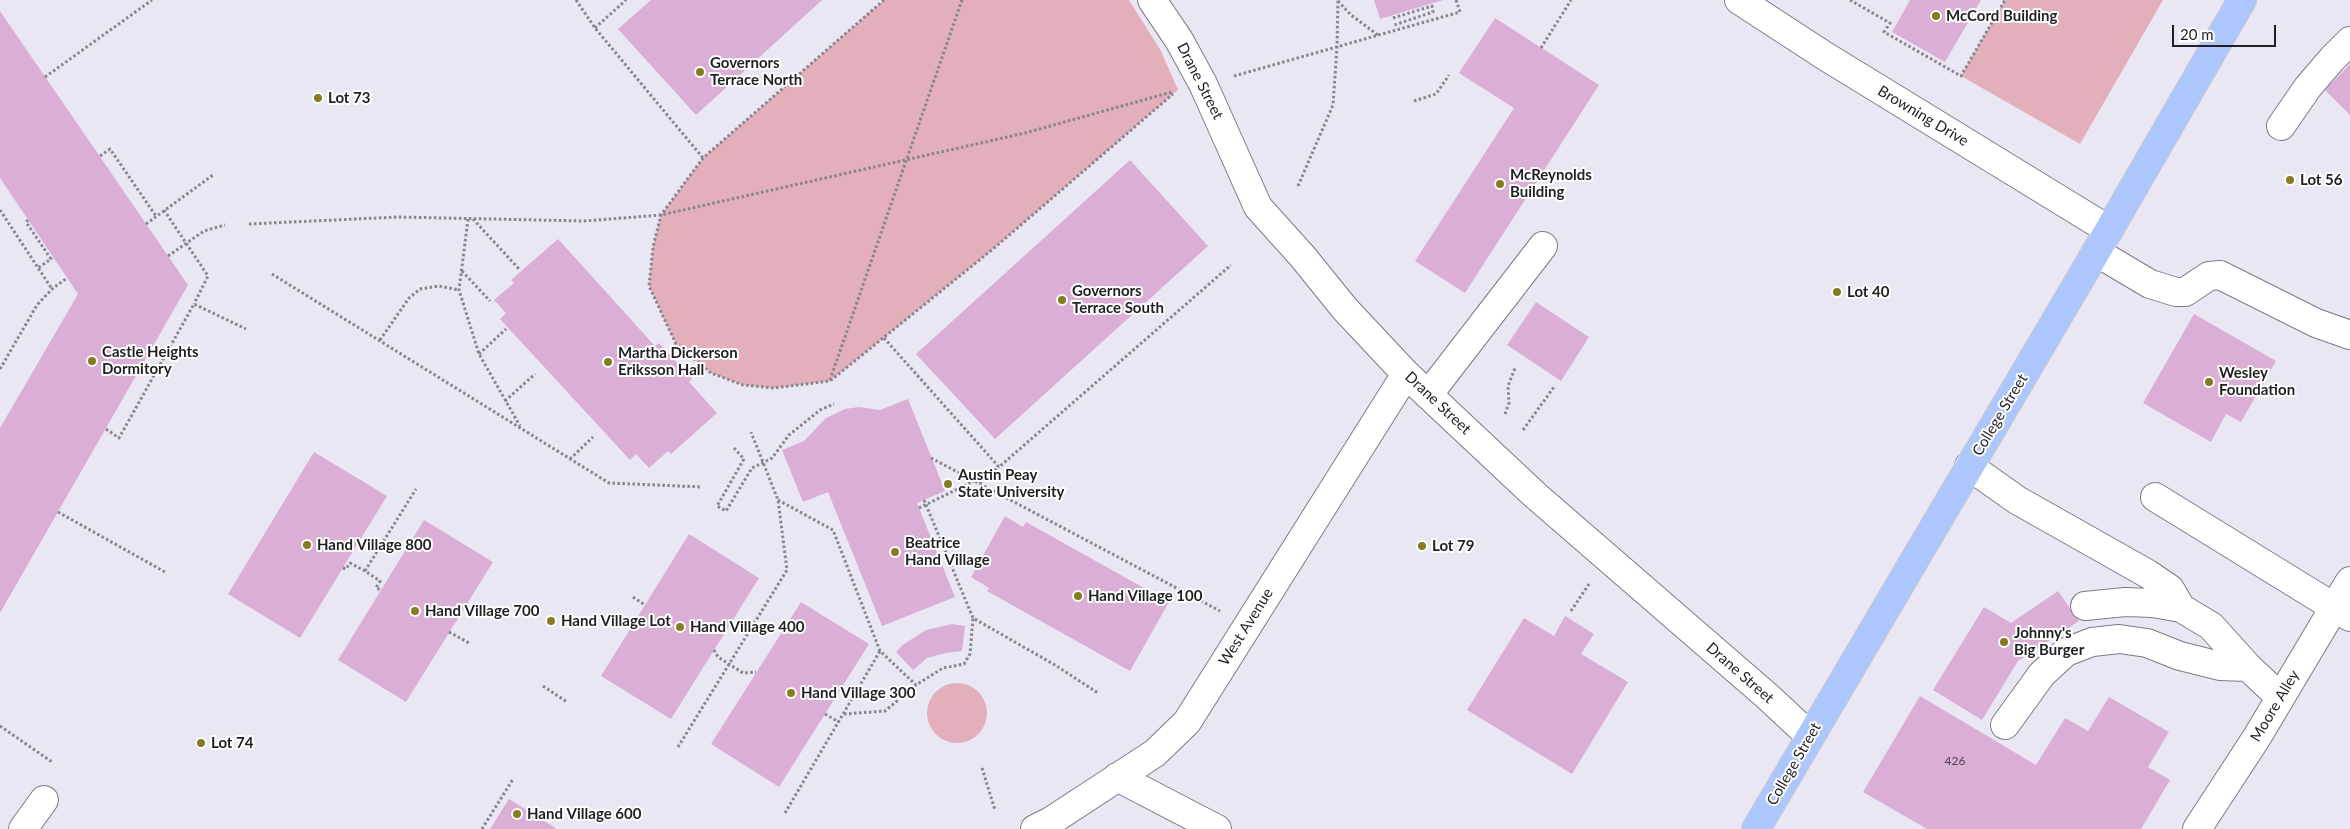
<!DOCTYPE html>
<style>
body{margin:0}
#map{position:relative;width:2350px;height:829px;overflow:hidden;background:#eae7f4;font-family:Lato,sans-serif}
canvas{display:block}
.scale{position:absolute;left:2172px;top:25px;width:104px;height:22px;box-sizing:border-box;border:2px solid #201f24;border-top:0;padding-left:6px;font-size:15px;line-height:18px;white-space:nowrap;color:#201f24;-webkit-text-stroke:4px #fff;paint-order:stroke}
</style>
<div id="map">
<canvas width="2350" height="829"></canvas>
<div class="scale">20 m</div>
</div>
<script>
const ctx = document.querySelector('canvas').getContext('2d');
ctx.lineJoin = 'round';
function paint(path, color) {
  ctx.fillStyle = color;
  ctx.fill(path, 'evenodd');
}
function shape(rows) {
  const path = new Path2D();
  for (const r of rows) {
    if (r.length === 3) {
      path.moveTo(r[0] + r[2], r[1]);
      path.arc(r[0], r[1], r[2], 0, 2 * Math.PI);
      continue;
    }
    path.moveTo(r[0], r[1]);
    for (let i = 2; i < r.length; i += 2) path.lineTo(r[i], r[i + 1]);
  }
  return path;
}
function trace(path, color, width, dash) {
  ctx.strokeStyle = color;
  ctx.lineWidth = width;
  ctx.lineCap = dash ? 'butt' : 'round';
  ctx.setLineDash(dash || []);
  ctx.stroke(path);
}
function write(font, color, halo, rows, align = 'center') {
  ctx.font = font + ' Lato,sans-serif';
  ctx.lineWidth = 4;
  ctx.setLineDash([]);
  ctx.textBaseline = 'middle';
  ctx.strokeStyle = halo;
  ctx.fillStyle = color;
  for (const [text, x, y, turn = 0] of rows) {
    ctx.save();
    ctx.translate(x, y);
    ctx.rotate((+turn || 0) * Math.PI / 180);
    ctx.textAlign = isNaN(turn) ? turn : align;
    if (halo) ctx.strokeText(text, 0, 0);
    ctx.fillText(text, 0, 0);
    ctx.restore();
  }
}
paint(shape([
 [884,0,1129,0,1161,51,1178,90,993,249,830,381,774,388,743,385,711,373,676,344,649,286,653,247,661,215,703,158],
 [2005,0,2163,0,2080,144,1961,76],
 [957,713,30]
]), '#e3afbb');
paint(shape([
 [651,0,822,0,696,115,618,29],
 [1374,0,1443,0,1380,19],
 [1910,0,1981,0,1945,62,1892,32],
 [0,11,188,285,0,613,0,428,78,294,0,178],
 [1495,18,1599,85,1465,293,1415,261,1514,108,1459,73],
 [2350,64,2350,115,2325,90],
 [1130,160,1208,246,995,439,916,354],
 [558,239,655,346,659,343,692,379,689,382,717,413,671,454,668,451,649,468,636,454,630,460,500,319,506,313,494,300,514,283,511,280],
 [1536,302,1589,337,1561,381,1507,345],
 [2194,314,2276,361,2241,422,2226,414,2211,442,2143,403],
 [908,399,945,491,917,503,955,597,882,626,828,492,803,502,782,450,804,441,826,418,845,409,859,407,880,410],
 [314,452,387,496,300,638,228,594],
 [1005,516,1023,527,1026,522,1169,602,1130,671,987,591,989,588,971,577],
 [424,520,493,562,406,702,338,660],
 [689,534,759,578,671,719,601,676],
 [2058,591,2079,621,2018,661,1982,720,1933,690,1984,607,2011,623],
 [801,602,869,644,779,787,711,744],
 [1565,616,1594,634,1581,654,1628,682,1572,774,1467,710,1524,618,1554,636],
 [952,624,965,626,962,651,946,653,927,658,913,670,896,652,904,644,926,630],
 [1920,696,2036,765,2065,718,2088,731,2109,697,2169,732,2148,767,2170,780,2141,829,1927,829,1863,792],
 [509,799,557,829,490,829]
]), '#dbaed6');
const minor = shape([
 [1152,0,1179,40,1203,84,1258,207,1303,257,1345,309,1406,374,1535,495,1767,696,1810,736],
 [1739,0,1825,56,2109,230],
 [2281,126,2308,87,2332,59,2350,41],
 [2096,252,2150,284,2176,292,2185,292,2209,276,2220,275,2316,323,2350,335],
 [1428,395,1543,246],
 [1969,466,2017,500,2148,574,2170,589,2181,608],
 [2155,497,2350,617],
 [2085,606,2125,602,2153,603,2181,608,2211,626,2248,667,2280,697],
 [2005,725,2042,674,2066,652,2092,642,2119,639,2147,643,2180,656,2220,666,2248,667],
 [1117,777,1217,829],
 [23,829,44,800],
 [1035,829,1051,821,1155,753,1187,722,1406,374],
 [2197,829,2257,737,2350,581]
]);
const major = shape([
 [1756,829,2109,230,2242,0]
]);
trace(minor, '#7d7a86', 30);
trace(major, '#c9c9ca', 30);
trace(shape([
 [576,0,595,28,703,158],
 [884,0,703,158,661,215,653,247,649,286,676,344,711,373,743,385,774,388,830,381,993,249,1173,94],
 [1850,0,1890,23,1884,32,1961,76,2005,0],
 [1338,1,1351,15,1378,35],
 [1393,18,1432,6,1433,12,1394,25],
 [595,28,626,0],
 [1541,48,1571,0],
 [1234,76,1460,12,1456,0],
 [45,77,152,0],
 [1414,101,1436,94,1449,75],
 [100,156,110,149,156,216],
 [1298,186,1333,105,1337,47,1338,0],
 [0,210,52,289],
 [164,210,208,276,194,304],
 [468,219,459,290,479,354,520,426],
 [473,219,519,269],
 [28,220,26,222,51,259,38,268],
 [146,224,213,175],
 [249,224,398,217,584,221,661,215,1025,133,1172,92],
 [168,256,204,231,225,225],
 [462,271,490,301],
 [272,274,609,483,702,487],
 [884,338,999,467,1231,265],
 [380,340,409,298,420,289,439,286,459,290],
 [479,354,506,329],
 [0,369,37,305,52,289,67,278],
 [830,380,962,0],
 [505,401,535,374],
 [1505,414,1509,403,1508,386,1515,368],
 [106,429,119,438,194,304,246,329],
 [1523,430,1554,387],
 [734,448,744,459,717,506,726,511,752,468,772,458,789,435,804,423,820,410,834,404],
 [931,458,1220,611],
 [570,459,593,437],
 [979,483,999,467],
 [778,500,833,530,880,651,916,685,943,668,964,664,970,654,973,618],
 [924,500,973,618,1055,665,1098,693],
 [919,508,974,481],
 [58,512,165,572],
 [343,568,346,569,350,563,365,571,380,581,376,588,381,590],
 [365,571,416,489],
 [633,597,645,605],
 [1571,611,1589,584],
 [449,632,471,644],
 [714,650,718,657,743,673,756,672],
 [543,686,567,702],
 [825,714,839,722],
 [844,714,885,711,916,685],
 [0,726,52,762],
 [678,747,787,570,778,500,751,432],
 [982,768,995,810],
 [785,813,880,651],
 [482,829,513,779]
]), '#86848d', 3, [2.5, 2.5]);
trace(minor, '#fff', 28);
trace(major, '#adc7fe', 28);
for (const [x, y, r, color] of [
 [1936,16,5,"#867b21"],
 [700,72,5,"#867b21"],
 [318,98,5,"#867b21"],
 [2290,180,5,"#867b21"],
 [1500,184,5,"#867b21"],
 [1837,292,5,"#867b21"],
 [1062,300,5,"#867b21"],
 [92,361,5,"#867b21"],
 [608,362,5,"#867b21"],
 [2209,382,5,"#867b21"],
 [948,484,5,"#867b21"],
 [307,545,5,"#867b21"],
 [1422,546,5,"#867b21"],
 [895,552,5,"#867b21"],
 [1078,596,5,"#867b21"],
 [415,611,5,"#867b21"],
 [551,621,5,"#867b21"],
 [680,627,5,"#867b21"],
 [2004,642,5,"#867b21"],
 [791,693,5,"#867b21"],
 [201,743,5,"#867b21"],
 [517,814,5,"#867b21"]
]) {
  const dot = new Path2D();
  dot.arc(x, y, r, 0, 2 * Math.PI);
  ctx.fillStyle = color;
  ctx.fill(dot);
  trace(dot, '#fff', 2);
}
write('12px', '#4f4350', null, [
 ["426",1955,761]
]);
write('bold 15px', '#201f24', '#fff', [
 ["McCord Building",1946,16],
 ["Governors",710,63],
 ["Terrace North",710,80],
 ["Lot 73",328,98],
 ["McReynolds",1510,175],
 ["Building",1510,192],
 ["Lot 56",2300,180],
 ["Governors",1072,291],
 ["Terrace South",1072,308],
 ["Lot 40",1847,292],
 ["Castle Heights",102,352],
 ["Dormitory",102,369],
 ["Martha Dickerson",618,353],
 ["Eriksson Hall",618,370],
 ["Wesley",2219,373],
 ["Foundation",2219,390],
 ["Austin Peay",958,475],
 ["State University",958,492],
 ["Beatrice",905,543],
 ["Hand Village",905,560],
 ["Hand Village 800",317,545],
 ["Lot 79",1432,546],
 ["Hand Village 100",1088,596],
 ["Hand Village 700",425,611],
 ["Hand Village Lot",561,621],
 ["Hand Village 400",690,627],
 ["Johnny's",2014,633],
 ["Big Burger",2014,650],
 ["Hand Village 300",801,693],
 ["Lot 74",211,743],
 ["Hand Village 600",527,814]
], 'left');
write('15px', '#201f24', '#fff', [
 ["Drane Street",1200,81,63],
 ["Browning Drive",1923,116,31],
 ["Drane Street",1438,403,43],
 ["College Street",2000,415,-59],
 ["West Avenue",1246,627,-58],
 ["Drane Street",1740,673,41],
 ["Moore Alley",2275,706,-59],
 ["College Street",1794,764,-60]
]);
</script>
